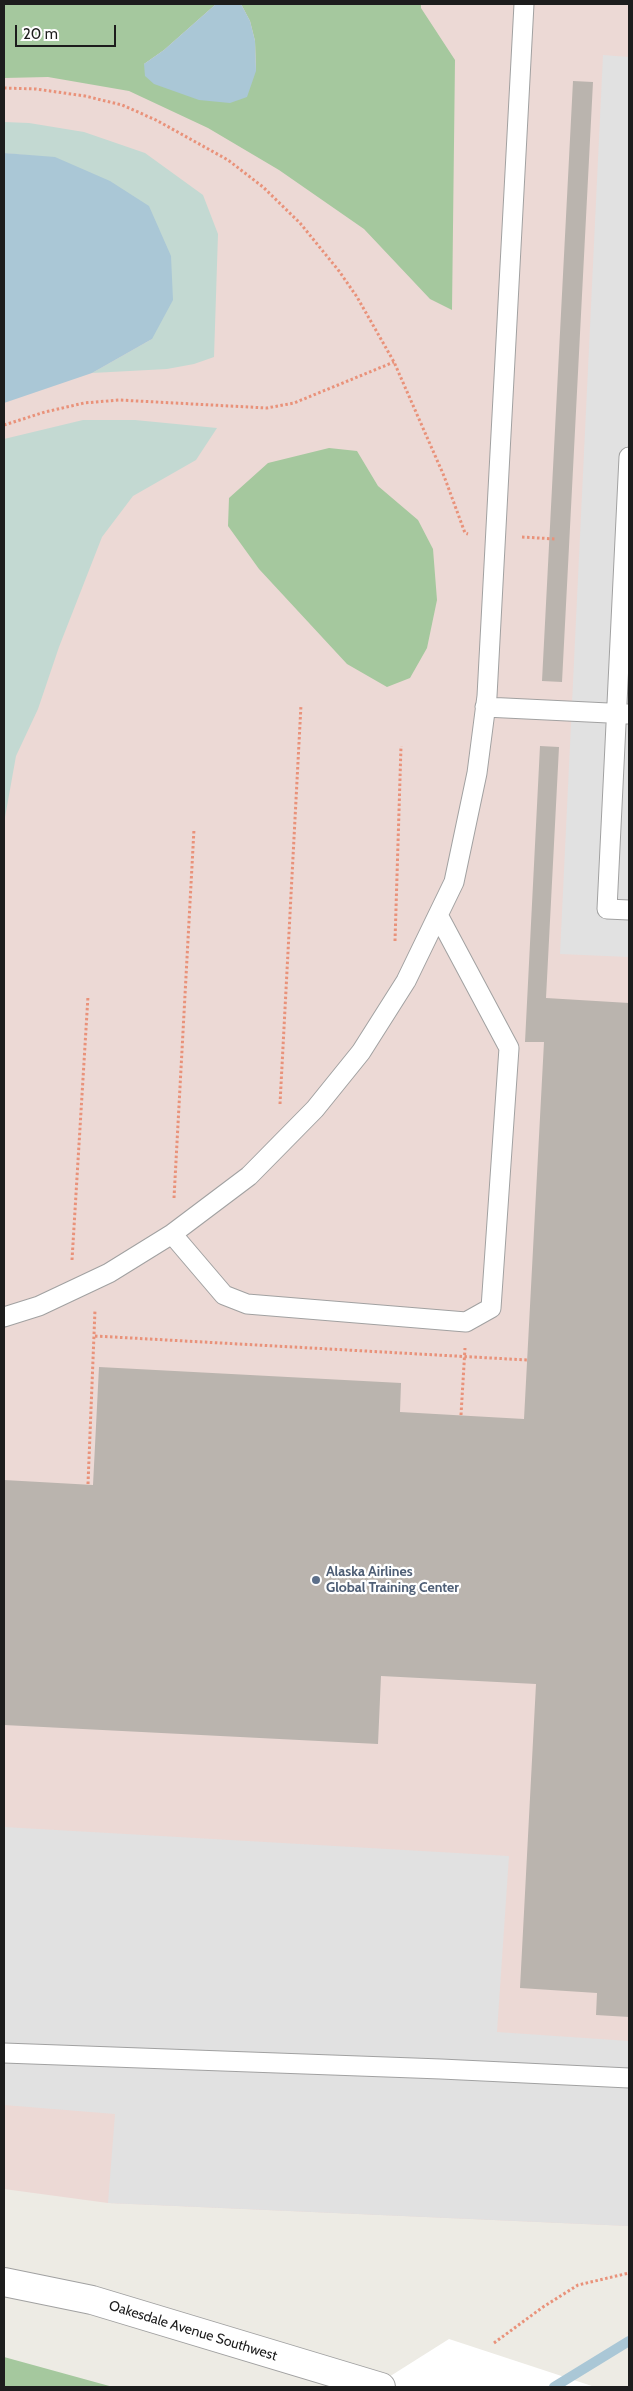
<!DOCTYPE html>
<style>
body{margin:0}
#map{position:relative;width:633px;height:2391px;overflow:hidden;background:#edebe4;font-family:Cabin,sans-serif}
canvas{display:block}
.frame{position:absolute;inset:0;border:5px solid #1d1d1d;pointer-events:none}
.scale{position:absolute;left:15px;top:25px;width:101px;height:22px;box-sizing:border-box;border:2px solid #1d1d1d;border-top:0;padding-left:6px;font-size:15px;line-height:18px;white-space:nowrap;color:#1d1d1d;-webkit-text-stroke:4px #fff;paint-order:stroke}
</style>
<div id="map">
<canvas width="633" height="2391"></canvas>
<div class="frame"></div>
<div class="scale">20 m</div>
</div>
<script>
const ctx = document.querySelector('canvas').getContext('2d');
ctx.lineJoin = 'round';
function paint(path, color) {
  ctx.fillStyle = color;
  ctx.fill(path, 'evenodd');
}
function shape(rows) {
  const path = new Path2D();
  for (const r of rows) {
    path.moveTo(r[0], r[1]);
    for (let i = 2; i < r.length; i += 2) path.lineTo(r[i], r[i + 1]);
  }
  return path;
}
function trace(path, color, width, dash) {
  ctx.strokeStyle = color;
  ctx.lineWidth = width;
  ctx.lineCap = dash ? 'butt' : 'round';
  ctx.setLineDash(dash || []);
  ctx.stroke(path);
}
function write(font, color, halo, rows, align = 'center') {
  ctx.font = font + ' Cabin,sans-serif';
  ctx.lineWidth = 4.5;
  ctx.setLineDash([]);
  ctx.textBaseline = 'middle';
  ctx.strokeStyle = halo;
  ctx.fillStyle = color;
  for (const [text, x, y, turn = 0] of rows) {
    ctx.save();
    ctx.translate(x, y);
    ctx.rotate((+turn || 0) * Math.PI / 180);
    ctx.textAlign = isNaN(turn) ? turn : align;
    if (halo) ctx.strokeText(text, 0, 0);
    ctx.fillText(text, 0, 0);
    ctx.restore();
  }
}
paint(shape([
 [4,4,629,4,629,2226,108,2203,4,2189]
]), '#ecd9d5');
paint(shape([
 [4,4,216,4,164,50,144,64,256,71,255,41,250,21,241,4,421,4,421,8,455,60,452,310,430,299,364,229,279,170,208,128,129,91,48,77,4,78],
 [329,448,357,451,378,486,418,520,433,549,437,600,427,648,410,678,387,687,347,664,259,569,228,526,229,498,268,463],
 [4,2357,113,2387,4,2387]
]), '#a5c89e');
paint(shape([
 [4,122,29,123,84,132,145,153,203,195,218,234,214,357,194,364,167,369,92,373,152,339,55,158,4,153],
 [83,420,135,420,217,428,196,460,133,496,102,537,59,647,38,709,16,756,4,823,4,439]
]), '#c3d9d2');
paint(shape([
 [603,55,629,57,629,957,560,954],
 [4,1827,509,1856,497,2032,629,2041,629,2226,108,2203,115,2114,4,2105]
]), '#e1e1e1');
paint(shape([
 [216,4,241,4,250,21,255,41,256,71,247,97,230,103,199,100,154,84,145,76,144,64,164,50],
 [4,153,55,157,110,181,149,206,171,256,173,300,152,339,92,373,4,403]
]), '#aac7d6');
paint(shape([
 [449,2339,595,2387,373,2387]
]), '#fff');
trace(shape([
 [554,2387,629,2341]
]), '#aac7d6', 10);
paint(shape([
 [573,81,593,82,562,682,542,681],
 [540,746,559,747,546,998,629,1003,629,2017,596,2015,597,1993,520,1988,536,1684,381,1676,378,1744,4,1725,4,1480,93,1485,99,1367,401,1383,400,1412,524,1419,544,1042,525,1042]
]), '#bab4ae');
const service = shape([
 [629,457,607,909,629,910],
 [485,707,629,714],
 [172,1234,224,1295,247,1304,466,1322,491,1308,509,1048,438,915],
 [4,1317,39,1306,109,1273,172,1234,249,1176,315,1109,361,1052,406,981,454,882,477,773,487,696,524,4],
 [4,2053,441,2069,629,2078]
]);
const tertiary = shape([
 [4,2282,92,2300,381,2387]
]);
trace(service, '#a1a1a1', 21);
trace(tertiary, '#a1a1a1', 30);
trace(shape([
 [4,88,36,89,85,96,122,105,156,120,228,160,263,187,300,223,339,271,357,297,394,362,444,476,465,533,468,534],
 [4,425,45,412,84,403,119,400,267,408,294,403,394,362],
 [522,537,555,539],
 [395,941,401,746],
 [280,1104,301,705],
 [174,1198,194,829],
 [72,1260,88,996],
 [95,1336,527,1360],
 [461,1415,465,1348],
 [88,1484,95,1310],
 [494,2343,543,2307,578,2285,629,2273]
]), '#e9927a', 3, [2.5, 2.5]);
trace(service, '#fff', 19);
trace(tertiary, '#fff', 28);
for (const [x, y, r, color] of [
 [316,1580,5,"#5c6f8a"]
]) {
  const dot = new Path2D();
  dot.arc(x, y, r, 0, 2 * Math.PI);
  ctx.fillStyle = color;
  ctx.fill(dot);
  trace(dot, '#fff', 2);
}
write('bold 14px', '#4e5e75', '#fff', [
 ["Alaska Airlines",326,1572],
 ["Global Training Center",326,1588]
], 'left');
write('14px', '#1d1d1d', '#fff', [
 ["Oakesdale Avenue Southwest",193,2331,17]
]);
</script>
